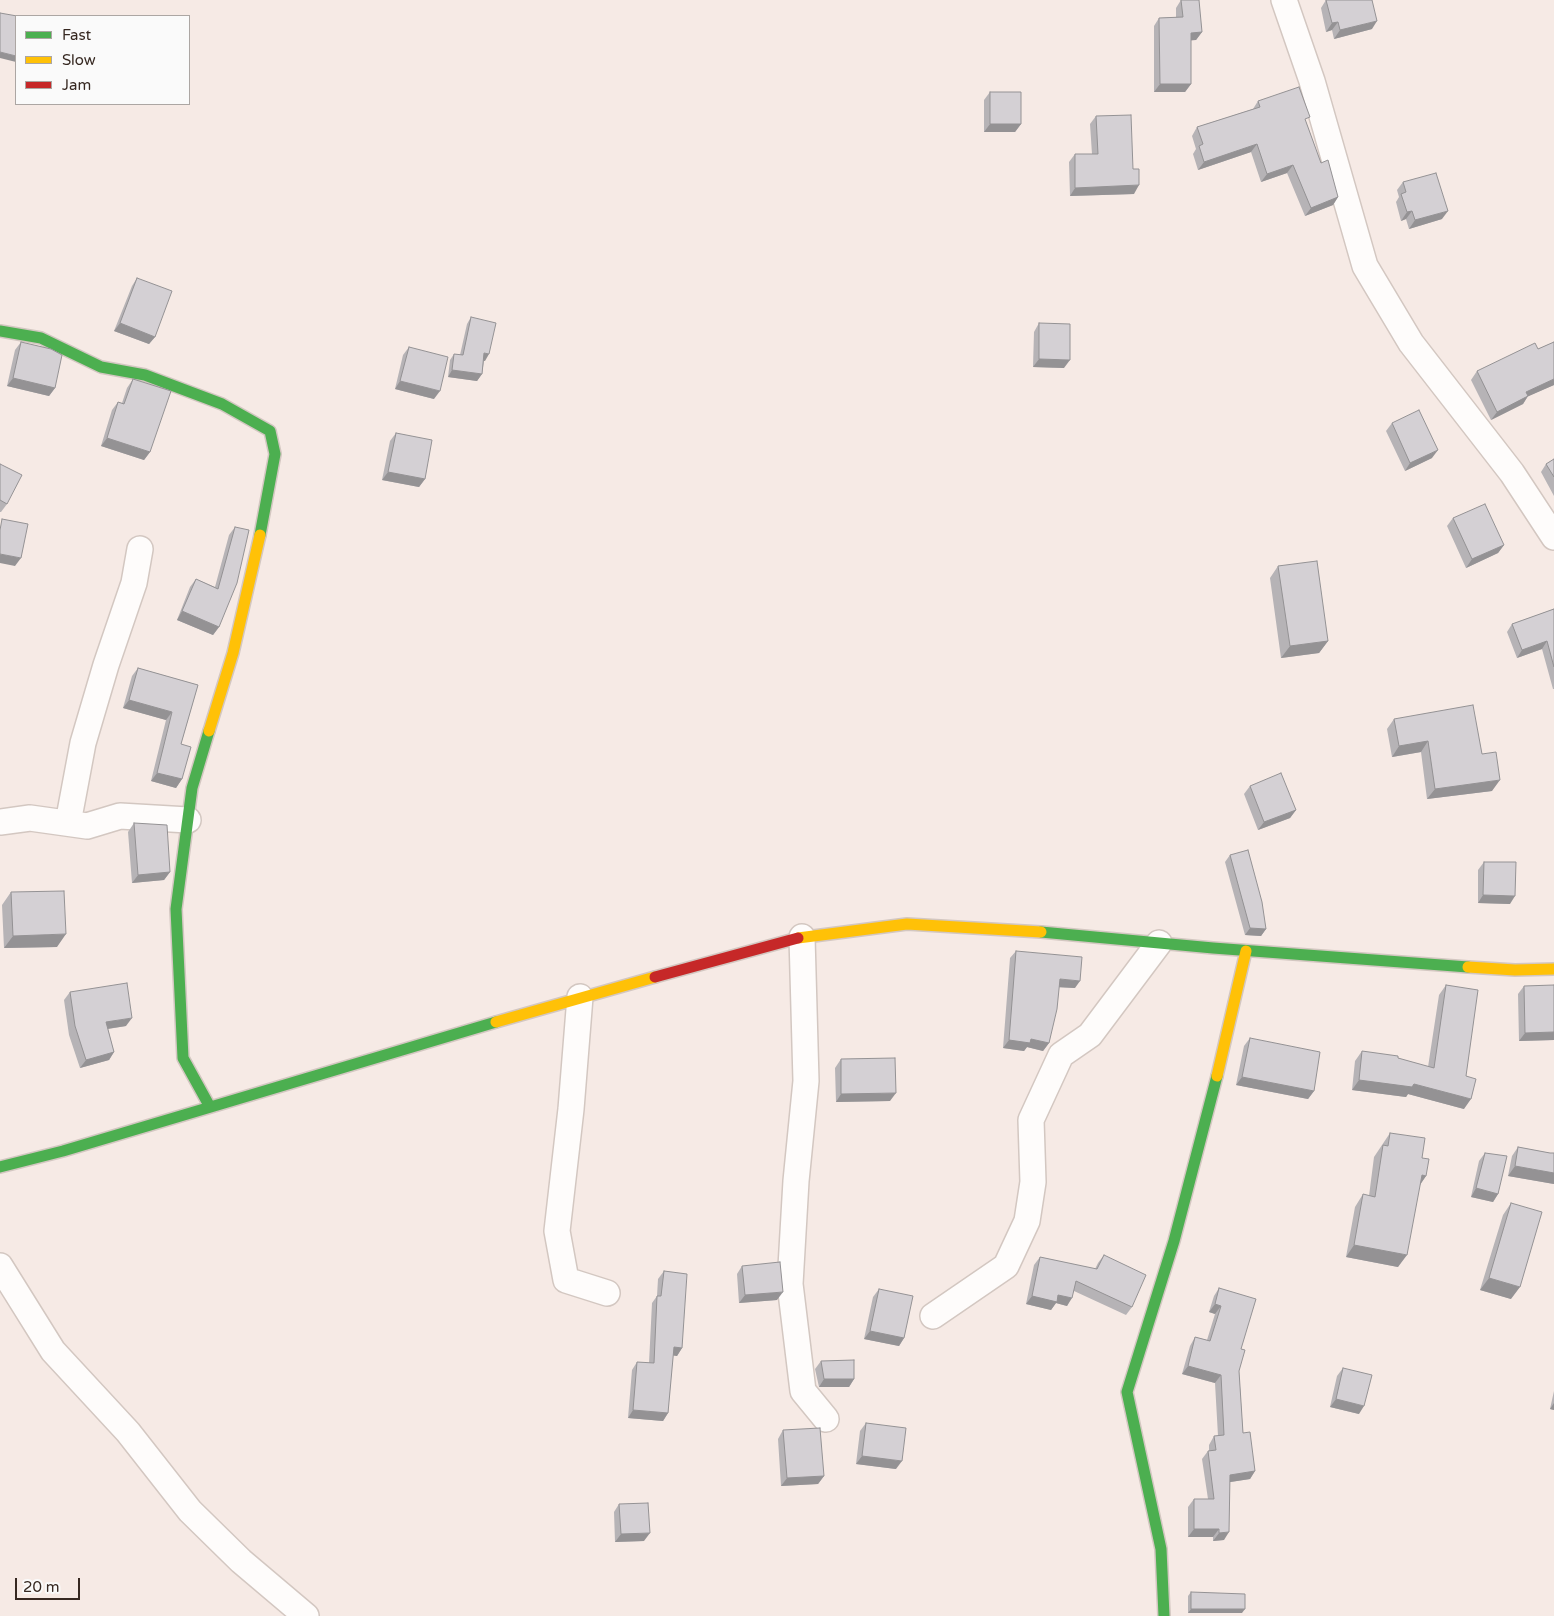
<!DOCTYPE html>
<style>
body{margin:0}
#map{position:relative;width:1554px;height:1616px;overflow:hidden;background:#f6eae5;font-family:"Varela Round",sans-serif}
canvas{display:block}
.legend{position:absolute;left:15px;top:15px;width:175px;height:90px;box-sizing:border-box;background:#fafafa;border:1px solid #aca6a3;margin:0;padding:6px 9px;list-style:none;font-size:15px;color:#362821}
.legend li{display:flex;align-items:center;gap:10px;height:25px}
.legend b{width:25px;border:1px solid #aca6a3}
.scale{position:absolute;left:15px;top:1578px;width:65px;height:22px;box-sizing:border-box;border:2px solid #362821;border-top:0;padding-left:6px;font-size:15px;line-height:18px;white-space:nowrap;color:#362821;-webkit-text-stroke:4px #fafafa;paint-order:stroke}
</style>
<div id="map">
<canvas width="1554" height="1616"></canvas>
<ul class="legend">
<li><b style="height:6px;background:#4caf50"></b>Fast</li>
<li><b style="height:6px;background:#ffc107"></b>Slow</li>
<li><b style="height:6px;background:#c62828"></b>Jam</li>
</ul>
<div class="scale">20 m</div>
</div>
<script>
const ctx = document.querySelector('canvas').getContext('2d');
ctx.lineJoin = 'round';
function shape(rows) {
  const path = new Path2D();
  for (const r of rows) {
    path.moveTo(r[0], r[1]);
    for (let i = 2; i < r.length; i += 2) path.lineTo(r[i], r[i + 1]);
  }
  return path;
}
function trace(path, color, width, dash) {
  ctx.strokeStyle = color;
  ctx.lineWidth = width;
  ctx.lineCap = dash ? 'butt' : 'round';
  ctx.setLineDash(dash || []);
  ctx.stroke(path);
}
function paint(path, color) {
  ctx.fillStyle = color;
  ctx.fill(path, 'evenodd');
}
const street = shape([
 [1284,0,1312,81,1365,266,1411,343,1512,473,1554,537],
 [0,822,30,818,87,826,120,816,188,820],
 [68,823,83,743,106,665,134,583,140,549],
 [802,937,806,1081,796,1181,790,1284,803,1391,826,1419],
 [580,997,571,1109,557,1231,566,1280,607,1293],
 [0,1266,53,1351,128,1432,190,1511,241,1561,306,1616],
 [933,1316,1006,1266,1027,1221,1033,1182,1031,1120,1061,1055,1090,1035,1159,943]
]);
const fast = shape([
 [0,331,41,338,101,367,145,375,222,404,270,431,275,454,260,535],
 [209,731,192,788,176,909,183,1058,210,1107],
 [1041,932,1213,948,1468,967],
 [0,1167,63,1151,496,1022],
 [1164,1616,1161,1549,1127,1392,1174,1241,1217,1076]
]);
const slow = shape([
 [209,731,233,653,260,535],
 [798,938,907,924,1041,932],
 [1468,967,1515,970,1554,969],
 [496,1022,655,977],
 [1217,1076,1246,951]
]);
const jam = shape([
 [655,977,798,938]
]);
trace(street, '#d3c7c1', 28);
trace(fast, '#d3c7c1', 14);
trace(slow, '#d3c7c1', 14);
trace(jam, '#d3c7c1', 14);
trace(street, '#fefcfb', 25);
trace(fast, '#4caf50', 11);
trace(slow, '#ffc107', 11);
trace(jam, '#c62828', 11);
paint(shape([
 [1181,0,1202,32,1196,40,1191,40,1191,84,1185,92,1154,92,1154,26,1159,18,1176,17,1176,8],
 [1326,0,1372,29,1334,39,1332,30,1326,32,1321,8],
 [990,92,1021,124,1015,132,984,132,984,100],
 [1258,101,1306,122,1321,163,1338,197,1333,205,1305,216,1287,173,1261,182,1251,152,1198,170,1193,154,1196,149,1192,136,1197,127,1253,109],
 [1096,116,1133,169,1134,194,1070,196,1069,162,1075,154,1092,154,1090,124],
 [1403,182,1442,219,1409,229,1406,219,1401,221,1396,202,1399,197,1397,190],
 [137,278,155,337,149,344,114,331,132,286],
 [471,317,485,361,484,361,482,374,477,381,448,377,450,360,454,354,460,355,467,324],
 [1039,323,1064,368,1033,367,1034,332],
 [21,342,55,388,49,396,7,386,15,350],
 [1554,342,1554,385,1528,396,1523,404,1491,420,1471,380,1477,371,1538,349],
 [409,347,434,399,395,389,403,355],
 [133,379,150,452,144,460,101,446,112,410,118,402,122,403,127,388],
 [1392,423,1432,458,1405,471,1386,431],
 [396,433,425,479,419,487,382,480,390,441],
 [1554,459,1554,496,1541,472,1546,464],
 [0,464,7,504,1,512,0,512],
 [1453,518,1504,545,1498,553,1466,568,1447,526],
 [235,527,219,627,213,635,177,620,190,587,196,579,215,587,229,535],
 [1278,566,1328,641,1319,653,1281,658,1270,578],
 [1554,609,1554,689,1553,689,1542,649,1517,658,1507,632,1512,624],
 [138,668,198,685,181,744,182,779,176,788,151,781,166,720,123,708,132,676],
 [1394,719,1482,754,1492,791,1427,799,1421,752,1392,757,1387,729],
 [1250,786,1296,810,1290,818,1258,830,1244,794],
 [134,823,170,872,164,880,132,883,128,832],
 [1230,855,1266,929,1261,936,1245,935,1225,862],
 [1484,862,1510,904,1478,903,1478,870],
 [11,892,57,947,4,948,2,905],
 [1016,951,1075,988,1059,987,1049,1043,1043,1051,1027,1047,1024,1051,1003,1048,1010,958],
 [1446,985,1466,1076,1464,1109,1408,1094,1406,1097,1352,1090,1355,1061,1362,1051,1398,1058,1428,1067,1439,995],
 [1524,986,1554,1040,1519,1041,1518,994],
 [70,992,126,1026,108,1029,114,1052,109,1060,80,1068,69,1035,64,1000],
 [1250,1038,1314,1091,1308,1099,1236,1085,1244,1046],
 [841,1059,890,1101,836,1102,835,1068],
 [1390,1133,1422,1158,1426,1176,1420,1184,1398,1267,1346,1257,1355,1207,1363,1194,1369,1196,1374,1157],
 [1518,1147,1550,1153,1554,1153,1554,1184,1508,1176,1512,1156],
 [1485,1153,1498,1194,1493,1202,1471,1197,1479,1161],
 [1511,1203,1511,1299,1480,1290,1503,1215],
 [1104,1255,1132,1307,1126,1315,1074,1291,1067,1306,1056,1303,1051,1310,1026,1304,1034,1265,1040,1257,1095,1269,1098,1263],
 [742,1266,777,1300,739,1303,737,1274],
 [664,1271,682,1348,677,1356,673,1355,668,1413,663,1421,628,1418,632,1370,637,1362,649,1363,652,1303,657,1296,658,1279],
 [1219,1288,1241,1349,1239,1371,1243,1433,1255,1471,1250,1479,1230,1482,1224,1540,1213,1541,1213,1537,1188,1537,1188,1507,1194,1499,1208,1499,1202,1459,1208,1451,1209,1451,1209,1445,1214,1436,1218,1436,1215,1383,1182,1374,1190,1346,1195,1337,1207,1340,1215,1314,1209,1312,1214,1296],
 [879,1289,904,1338,899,1346,864,1339,873,1297],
 [821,1361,854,1379,849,1387,819,1387,815,1369],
 [1343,1368,1359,1414,1330,1407,1337,1376],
 [1554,1391,1554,1410,1550,1409],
 [866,1423,896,1469,856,1464,860,1431],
 [783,1430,824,1476,818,1484,781,1486,778,1439],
 [619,1504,644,1541,615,1542,614,1512],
 [1191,1592,1242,1613,1188,1613,1188,1596]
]), '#b6b3b6');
paint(shape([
 [1377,21,1372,29,1334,39,1340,30],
 [1338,22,1332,30,1326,32,1332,23],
 [1202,32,1196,40,1185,41,1191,33],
 [0,52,16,56,16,62,0,58],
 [1160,84,1191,84,1185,92,1154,92],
 [990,124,1021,124,1015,132,984,132],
 [1257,144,1251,152,1198,170,1204,162],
 [1293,165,1287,173,1261,182,1267,174],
 [1139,185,1134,194,1070,196,1075,188],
 [1338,197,1333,205,1305,216,1311,208],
 [1412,211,1406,219,1401,221,1407,212],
 [1448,211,1442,219,1409,229,1415,220],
 [120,323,155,337,149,344,114,331],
 [484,353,489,354,485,361,480,360],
 [1039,359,1070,360,1064,368,1033,367],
 [452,370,482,374,477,381,448,377],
 [13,378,55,388,49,396,7,386],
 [1554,379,1554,385,1520,400,1526,392],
 [400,381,440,391,434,399,395,389],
 [1528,396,1523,404,1491,420,1497,412],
 [107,438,150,452,144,460,101,446],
 [1438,450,1432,458,1405,471,1410,463],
 [388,472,425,479,419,487,382,480],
 [1504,545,1498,553,1466,568,1472,559],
 [0,554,21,558,15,566,0,563],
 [182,611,219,627,213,635,177,620],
 [1328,641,1319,653,1281,658,1290,646],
 [1547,641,1542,649,1517,658,1522,650],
 [129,700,172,712,166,720,123,708],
 [1428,741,1421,752,1392,757,1399,746],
 [157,773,182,779,176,788,151,781],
 [1500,780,1492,791,1427,799,1435,789],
 [1296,810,1290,818,1258,830,1264,822],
 [170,872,164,880,132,883,138,875],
 [1483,895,1515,896,1510,904,1478,903],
 [1250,928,1266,929,1261,936,1245,935],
 [66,934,57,947,4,948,13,936],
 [1060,979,1080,981,1075,988,1054,987],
 [132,1018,126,1026,100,1030,106,1022],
 [1554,1032,1554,1040,1519,1041,1525,1033],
 [1031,1039,1049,1043,1043,1051,1027,1047,1024,1051,1003,1048,1009,1040],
 [114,1052,109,1060,80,1068,86,1060],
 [1242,1077,1314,1091,1308,1099,1236,1085],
 [1359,1080,1414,1084,1471,1099,1464,1109,1408,1094,1406,1097,1352,1090],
 [896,1093,890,1101,836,1102,841,1094],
 [1515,1166,1554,1173,1554,1184,1508,1176],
 [1422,1175,1426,1176,1418,1188],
 [1476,1188,1498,1194,1493,1202,1471,1197],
 [1354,1245,1407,1255,1398,1267,1346,1257],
 [1489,1278,1520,1287,1511,1299,1480,1290],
 [783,1292,777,1300,739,1303,745,1295],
 [1058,1295,1072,1298,1067,1306,1056,1303,1051,1310,1026,1304,1032,1296],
 [1215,1304,1221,1306,1215,1314,1209,1312],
 [870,1331,904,1338,899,1346,864,1339],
 [674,1347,682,1348,677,1356,669,1355],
 [1188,1366,1221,1375,1215,1383,1182,1374],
 [824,1379,854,1379,849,1387,819,1387],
 [1336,1399,1364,1406,1359,1414,1330,1407],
 [1554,1403,1554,1410,1550,1409],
 [633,1410,668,1413,663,1421,628,1418],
 [862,1456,902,1461,896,1469,856,1464],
 [1255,1471,1250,1479,1224,1483,1230,1475],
 [824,1476,818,1484,781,1486,787,1478],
 [1194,1529,1219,1529,1213,1537,1188,1537],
 [1229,1532,1224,1540,1213,1541,1219,1533],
 [650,1533,644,1541,615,1542,621,1534],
 [1191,1609,1245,1609,1242,1613,1188,1613]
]), '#949294');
const building = shape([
 [1181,0,1199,0,1202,32,1191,33,1191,84,1160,84,1159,18,1183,17,1181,0],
 [1326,0,1372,0,1377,21,1340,30,1338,22,1332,23,1326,0],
 [0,13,17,16,16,16,16,56,0,52,0,13],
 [1299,87,1310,117,1305,119,1321,163,1328,160,1338,197,1311,208,1293,165,1267,174,1257,144,1204,162,1199,146,1203,144,1197,127,1260,107,1258,101,1299,87],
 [990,92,1021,92,1021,124,990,124,990,92],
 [1131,115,1133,169,1139,169,1139,185,1075,188,1075,154,1098,154,1096,116,1131,115],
 [1436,173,1448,211,1415,220,1412,211,1407,212,1401,194,1406,192,1403,182,1436,173],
 [137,278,172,291,155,337,120,323,137,278],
 [471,317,496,323,489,354,484,353,482,374,452,370,454,354,463,355,471,317],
 [1039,323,1070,324,1070,360,1039,359,1039,323],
 [21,342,51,349,62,355,55,388,13,378,21,342],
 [1554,342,1554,379,1526,392,1528,396,1497,412,1477,371,1535,343,1538,349,1554,342],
 [409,347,448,357,440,391,400,381,409,347],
 [133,379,171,391,150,452,107,438,118,402,124,404,133,379],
 [1419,410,1438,450,1410,463,1392,423,1419,410],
 [396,433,432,440,425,479,388,472,396,433],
 [1554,459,1554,477,1546,464,1554,459],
 [0,464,22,475,7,504,0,500,0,464],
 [1485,504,1504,545,1472,559,1453,518,1485,504],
 [2,519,28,524,21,558,0,554,0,530,2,519],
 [235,527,249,530,237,583,219,627,182,611,196,579,218,589,235,527],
 [1317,561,1328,641,1290,646,1278,566,1317,561],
 [1554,609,1554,667,1547,641,1522,650,1512,624,1554,609],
 [138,668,198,685,181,744,191,747,182,779,157,773,172,712,129,700,138,668],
 [1473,705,1482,754,1496,752,1500,780,1435,789,1428,741,1399,746,1394,719,1473,705],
 [1281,773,1296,810,1264,822,1250,786,1281,773],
 [134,823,167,825,170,872,138,875,134,823],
 [1248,850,1262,902,1266,929,1250,928,1230,855,1248,850],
 [1484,862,1516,862,1515,896,1483,895,1484,862],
 [64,891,66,934,13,936,11,892,64,891],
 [1016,951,1082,957,1080,981,1060,979,1057,1009,1049,1043,1031,1039,1030,1043,1009,1040,1016,951],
 [127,983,132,1018,106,1022,114,1052,86,1060,75,1026,70,992,127,983],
 [1446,985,1478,990,1466,1076,1476,1079,1471,1099,1414,1084,1412,1087,1359,1080,1362,1051,1398,1056,1398,1058,1434,1068,1446,985],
 [1554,985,1554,1032,1525,1033,1524,986,1554,985],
 [1250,1038,1320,1052,1314,1091,1242,1077,1250,1038],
 [895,1058,896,1093,841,1094,841,1059,895,1058],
 [1390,1133,1425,1138,1422,1158,1429,1159,1426,1176,1422,1175,1407,1255,1354,1245,1363,1194,1375,1197,1383,1145,1388,1146,1390,1133],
 [1518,1147,1550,1153,1554,1153,1554,1173,1515,1166,1518,1147],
 [1485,1153,1507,1156,1498,1194,1476,1188,1485,1153],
 [1511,1203,1542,1212,1520,1287,1489,1278,1511,1203],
 [1104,1255,1146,1275,1132,1307,1076,1281,1072,1298,1058,1295,1057,1302,1032,1296,1040,1257,1097,1269,1104,1255],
 [780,1262,783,1292,745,1295,742,1266,780,1262],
 [664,1271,687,1274,682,1348,674,1347,668,1413,633,1410,637,1362,654,1363,657,1296,661,1296,664,1271],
 [1219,1288,1256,1299,1241,1349,1245,1350,1239,1371,1243,1433,1250,1432,1255,1471,1230,1475,1229,1532,1219,1533,1219,1529,1194,1529,1194,1499,1214,1499,1208,1451,1216,1450,1214,1436,1224,1435,1221,1375,1188,1366,1195,1337,1210,1341,1221,1306,1215,1304,1219,1288],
 [879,1289,913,1296,904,1338,870,1331,879,1289],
 [854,1360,854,1379,824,1379,821,1361,854,1360],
 [1343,1368,1372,1375,1364,1406,1336,1399,1343,1368],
 [866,1423,906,1428,902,1461,862,1456,866,1423],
 [820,1428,824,1476,787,1478,783,1430,820,1428],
 [648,1503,650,1533,621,1534,619,1504,648,1503],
 [1191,1592,1245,1594,1245,1609,1191,1609,1191,1592]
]);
paint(building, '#d4d0d4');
trace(building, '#949294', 1);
</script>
